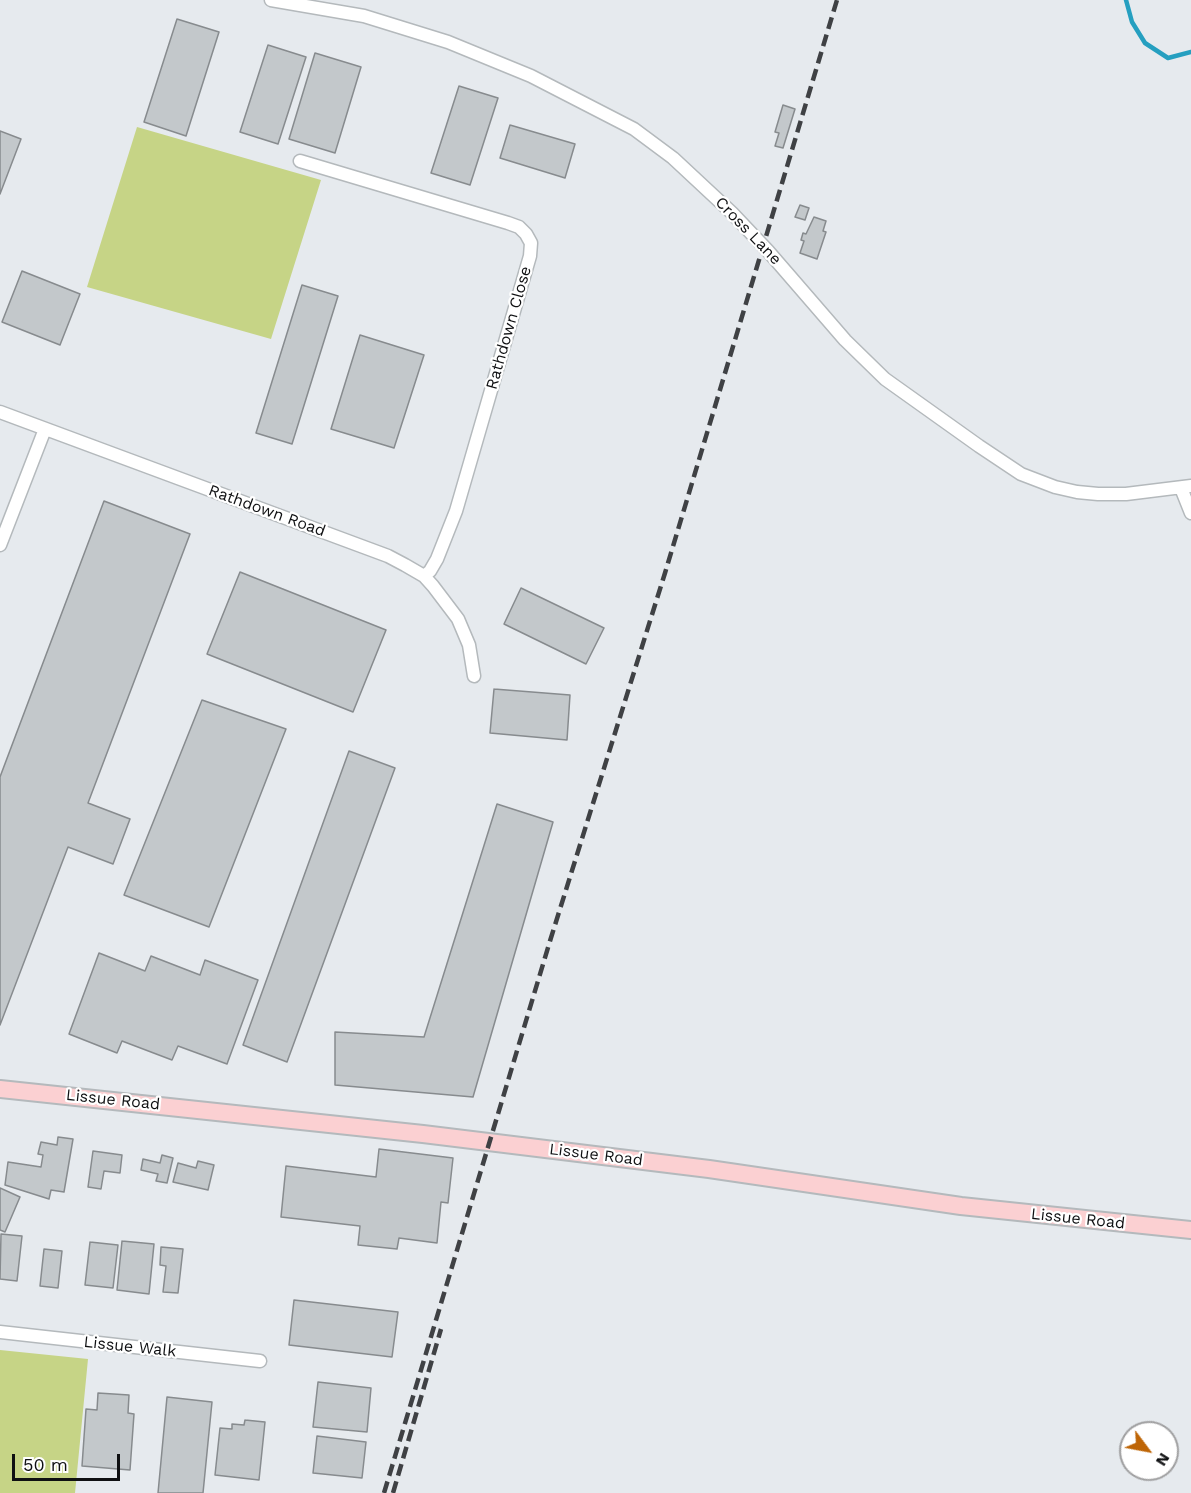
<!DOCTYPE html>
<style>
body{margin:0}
#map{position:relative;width:1191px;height:1493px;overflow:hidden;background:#e6eaee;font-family:"Work Sans",sans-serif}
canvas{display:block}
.north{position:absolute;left:1119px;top:1421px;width:60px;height:60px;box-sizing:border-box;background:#fff;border:2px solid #9f9fa0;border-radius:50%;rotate:122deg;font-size:16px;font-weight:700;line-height:24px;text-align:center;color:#0f1012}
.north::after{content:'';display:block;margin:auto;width:21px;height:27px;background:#be6506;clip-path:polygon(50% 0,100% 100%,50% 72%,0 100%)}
.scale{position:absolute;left:12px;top:1454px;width:108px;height:27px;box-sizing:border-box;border:3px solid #0f1012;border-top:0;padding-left:8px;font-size:18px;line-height:21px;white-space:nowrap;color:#0f1012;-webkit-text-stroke:4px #fff;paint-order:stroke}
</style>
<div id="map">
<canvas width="1191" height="1493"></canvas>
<div class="north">N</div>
<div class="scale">50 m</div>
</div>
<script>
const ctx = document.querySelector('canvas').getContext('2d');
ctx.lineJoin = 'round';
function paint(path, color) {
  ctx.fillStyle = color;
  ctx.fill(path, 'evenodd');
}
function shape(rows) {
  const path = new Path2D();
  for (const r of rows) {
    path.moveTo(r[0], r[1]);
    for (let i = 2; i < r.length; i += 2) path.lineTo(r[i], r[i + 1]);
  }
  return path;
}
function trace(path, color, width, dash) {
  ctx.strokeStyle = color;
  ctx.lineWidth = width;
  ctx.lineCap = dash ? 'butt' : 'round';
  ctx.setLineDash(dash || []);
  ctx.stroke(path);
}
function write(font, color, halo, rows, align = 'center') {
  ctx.font = font + ' "Work Sans",sans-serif';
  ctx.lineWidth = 4.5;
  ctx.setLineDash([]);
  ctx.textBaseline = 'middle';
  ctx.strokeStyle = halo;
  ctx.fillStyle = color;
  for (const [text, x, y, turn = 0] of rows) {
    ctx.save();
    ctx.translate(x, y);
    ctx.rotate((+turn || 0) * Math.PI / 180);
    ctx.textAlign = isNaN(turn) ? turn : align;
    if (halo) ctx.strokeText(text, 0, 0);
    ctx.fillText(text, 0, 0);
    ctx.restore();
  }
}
paint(shape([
 [137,127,321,180,271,339,87,287],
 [0,1350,88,1359,75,1493,0,1493]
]), '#c6d486');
trace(shape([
 [1126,0,1132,22,1145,43,1168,58,1191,52]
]), '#259fc0', 4.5);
const building = shape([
 [177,19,219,32,186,136,144,122,177,19],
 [268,45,306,57,278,144,240,132,268,45],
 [315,53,361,67,335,153,289,139,315,53],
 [459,86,498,98,470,185,431,173,459,86],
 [783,105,795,109,783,148,775,146,779,133,775,132,783,105],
 [510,125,575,144,565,178,500,158,510,125],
 [0,131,21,139,0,194,0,131],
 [800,205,809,208,805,220,795,217,800,205],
 [814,217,826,221,823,231,826,232,817,259,800,253,804,241,801,240,803,233,806,234,814,217],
 [22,271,80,294,60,345,2,322,22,271],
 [302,285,338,296,292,444,256,433,302,285],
 [360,335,424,355,394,448,331,429,360,335],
 [104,501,190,534,88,803,130,819,113,864,68,847,0,1025,0,777,104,501],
 [240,572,386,630,353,712,207,654,240,572],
 [521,588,604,628,586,664,504,624,521,588],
 [494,689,570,695,567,740,490,733,494,689],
 [202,700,286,729,209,927,124,895,202,700],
 [349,751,395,768,287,1062,243,1045,349,751],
 [497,804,553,822,473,1097,335,1085,335,1032,424,1037,497,804],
 [99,953,145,971,151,956,200,975,205,960,258,980,227,1064,178,1046,172,1060,122,1041,117,1053,69,1034,99,953],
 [58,1137,73,1139,64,1192,51,1190,49,1199,5,1185,8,1162,41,1167,43,1155,38,1154,41,1142,57,1145,58,1137],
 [379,1149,453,1158,448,1203,441,1202,437,1243,399,1238,397,1249,358,1245,360,1226,281,1217,286,1166,376,1177,379,1149],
 [93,1151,122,1155,120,1173,104,1171,101,1189,88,1187,93,1151],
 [162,1155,173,1158,167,1183,156,1181,158,1174,141,1170,143,1159,160,1163,162,1155],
 [198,1161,214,1165,208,1190,173,1182,178,1163,196,1168,198,1161],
 [0,1188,20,1197,5,1232,0,1230,0,1188],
 [1,1234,22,1236,17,1281,0,1279,1,1234],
 [122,1241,154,1244,149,1294,117,1290,122,1241],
 [90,1242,118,1245,113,1288,85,1285,90,1242],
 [161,1247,183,1249,178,1293,163,1292,166,1266,160,1265,161,1247],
 [44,1249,62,1251,58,1288,40,1286,44,1249],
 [294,1300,398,1312,392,1357,289,1345,294,1300],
 [318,1382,371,1388,367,1432,313,1427,318,1382],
 [98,1393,129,1395,128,1413,134,1414,130,1470,82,1466,86,1409,97,1410,98,1393],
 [167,1397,212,1402,203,1493,158,1493,167,1397],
 [245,1420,265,1422,259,1480,215,1475,220,1428,232,1429,232,1424,244,1425,245,1420],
 [317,1436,366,1442,362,1478,313,1473,317,1436]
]);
paint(building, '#c3c8cb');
trace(building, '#878b8e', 1.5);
const street = shape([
 [271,0,364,16,448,42,531,76,634,129,673,158,732,213,768,251,845,340,885,379,979,446,1021,474,1055,487,1077,492,1098,494,1126,494,1191,486],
 [300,161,508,223,519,227,526,234,531,243,530,256,456,511,437,559,430,571,424,576],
 [0,412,388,556,405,565,424,576,433,586,458,619,469,645,474,676],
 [1181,488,1191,513],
 [0,545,45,429],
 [0,1332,260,1361]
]);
const secondary = shape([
 [0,1089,423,1134,709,1169,961,1206,1191,1230]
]);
trace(street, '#b4b9bc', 15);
trace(secondary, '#b4b9bc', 20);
trace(street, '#fff', 12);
trace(secondary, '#fbd0d2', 16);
trace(shape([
 [384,1493,550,941,665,573,837,0],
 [393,1493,441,1329]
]), '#3f4144', 4.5, [12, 6]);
write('16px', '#0f1012', '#fff', [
 ["Cross Lane",748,231,46],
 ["Rathdown Close",509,328,-74],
 ["Rathdown Road",267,511,20],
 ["Lissue Road",113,1100,6],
 ["Lissue Road",596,1155,7],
 ["Lissue Road",1078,1219,6],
 ["Lissue Walk",130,1347,6]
]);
</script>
